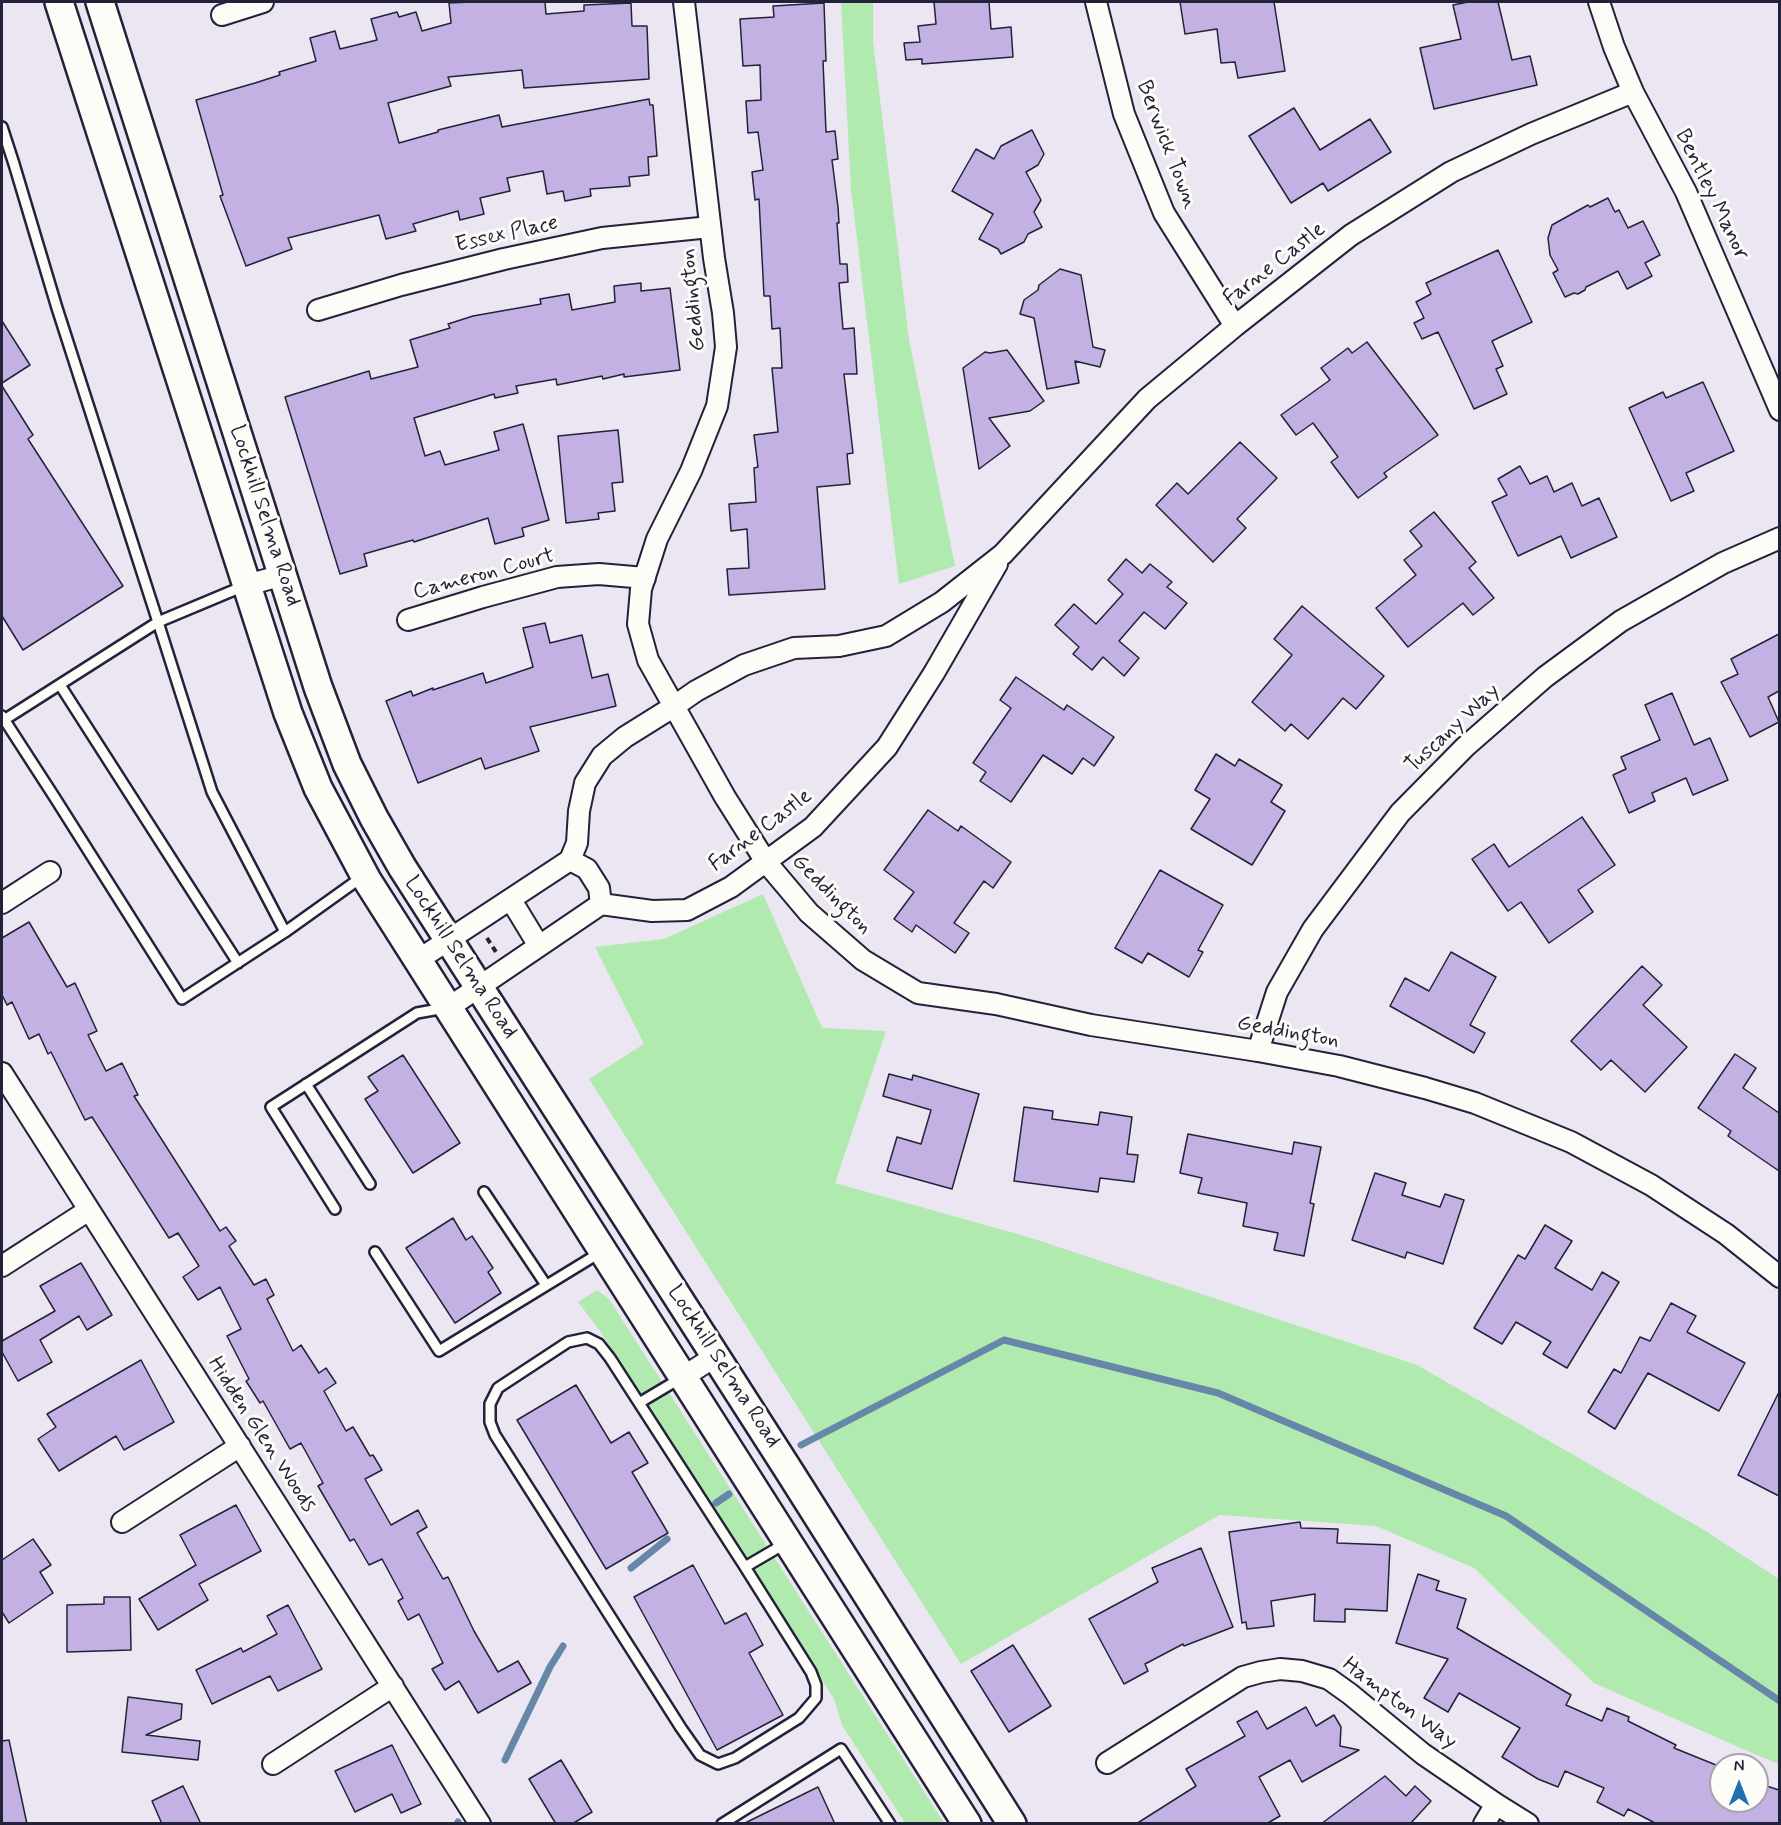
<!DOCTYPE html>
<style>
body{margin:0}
#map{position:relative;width:1781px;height:1825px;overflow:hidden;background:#ebe6f1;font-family:Mynerve,sans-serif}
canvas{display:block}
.frame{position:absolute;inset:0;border:3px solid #22223b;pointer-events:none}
.north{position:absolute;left:1709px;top:1753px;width:60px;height:60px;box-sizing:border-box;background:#fdfcf7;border:2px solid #a5a5ac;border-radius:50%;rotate:0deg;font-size:16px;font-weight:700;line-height:24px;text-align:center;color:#22223b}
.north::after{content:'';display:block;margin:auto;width:21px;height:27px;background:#1f6fb2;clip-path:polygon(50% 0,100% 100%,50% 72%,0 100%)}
</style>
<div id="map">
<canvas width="1781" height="1825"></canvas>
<div class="frame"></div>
<div class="north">N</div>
</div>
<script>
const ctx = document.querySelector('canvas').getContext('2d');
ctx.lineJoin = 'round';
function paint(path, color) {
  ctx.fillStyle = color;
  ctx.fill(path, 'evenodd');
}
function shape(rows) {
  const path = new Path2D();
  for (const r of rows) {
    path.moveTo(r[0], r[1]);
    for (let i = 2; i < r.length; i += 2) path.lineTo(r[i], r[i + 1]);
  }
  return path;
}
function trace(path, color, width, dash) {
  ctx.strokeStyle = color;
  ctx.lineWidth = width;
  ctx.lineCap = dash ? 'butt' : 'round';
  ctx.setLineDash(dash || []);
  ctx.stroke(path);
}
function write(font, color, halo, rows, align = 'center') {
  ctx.font = font + ' Mynerve,sans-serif';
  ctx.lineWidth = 6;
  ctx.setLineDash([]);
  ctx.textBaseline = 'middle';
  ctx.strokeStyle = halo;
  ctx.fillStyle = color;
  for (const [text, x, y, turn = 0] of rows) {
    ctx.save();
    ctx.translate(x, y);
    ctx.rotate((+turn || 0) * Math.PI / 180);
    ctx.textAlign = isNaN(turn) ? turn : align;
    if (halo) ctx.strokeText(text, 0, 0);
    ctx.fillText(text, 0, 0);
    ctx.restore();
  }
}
paint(shape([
 [841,2,873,2,873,41,909,340,955,566,899,584,851,190],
 [763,894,822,1028,886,1031,835,1183,1028,1237,1417,1365,1704,1530,1779,1579,1779,1764,1752,1753,1594,1683,1474,1568,1376,1526,1219,1515,961,1664,589,1079,644,1044,595,947,664,939],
 [597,1290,609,1299,944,1823,905,1823,842,1725,834,1699,600,1331,578,1302]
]), '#b0eaae');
trace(shape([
 [801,1445,1004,1340,1218,1393,1506,1516,1780,1701],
 [716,1503,729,1494],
 [631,1568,667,1539],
 [505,1760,550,1667,563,1646],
 [457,1824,458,1822]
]), '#6687a9', 7);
const building = shape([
 [470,2,545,2,546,14,584,11,584,5,631,3,632,26,647,26,649,79,524,88,522,70,448,77,451,86,388,103,399,143,438,132,438,130,499,115,502,127,649,99,650,105,653,105,657,156,648,157,649,175,629,177,630,186,590,189,591,196,565,201,563,191,547,194,543,171,507,178,510,191,480,198,484,214,460,220,458,211,413,224,416,231,386,239,379,215,288,238,292,249,246,266,220,196,223,195,196,100,255,83,280,75,279,72,316,61,310,38,335,31,340,49,377,40,371,19,397,12,399,17,416,12,422,31,451,23,449,3,470,2],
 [934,2,989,2,991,29,1011,27,1013,57,922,64,922,59,906,60,904,43,920,42,918,26,936,24,934,2],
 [1180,2,1274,2,1285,71,1238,78,1235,62,1221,63,1217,29,1185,34,1180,2],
 [1468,2,1498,2,1512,60,1530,56,1537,85,1434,109,1420,48,1461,39,1453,5,1468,2],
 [824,3,826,61,823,61,826,132,835,131,838,159,832,160,838,207,839,223,837,223,840,264,847,264,848,282,839,283,843,329,854,328,857,374,844,374,853,453,847,454,850,484,817,487,825,589,729,595,727,569,749,568,747,529,731,531,729,504,756,502,754,468,758,467,754,435,778,432,772,368,782,368,780,328,772,329,770,296,764,296,759,199,755,200,752,172,763,170,758,132,748,133,746,101,761,100,760,65,743,66,740,19,774,17,773,6,824,3],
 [1294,108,1320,150,1370,119,1391,152,1328,191,1323,183,1291,203,1249,136,1294,108],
 [1032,130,1044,154,1038,165,1026,172,1041,200,1034,212,1042,227,1028,234,1024,242,1001,254,998,249,979,239,993,214,952,191,976,149,994,159,1001,146,1032,130],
 [1608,198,1615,212,1619,210,1628,228,1643,221,1660,255,1645,263,1652,276,1627,289,1618,271,1586,287,1585,290,1578,294,1574,293,1565,297,1553,273,1558,270,1550,255,1548,238,1552,225,1588,205,1590,207,1608,198],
 [1498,250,1532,322,1492,341,1503,366,1496,369,1507,394,1474,409,1438,332,1422,339,1414,323,1424,318,1416,302,1431,294,1426,283,1498,250],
 [1060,269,1081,275,1093,347,1105,350,1100,367,1075,361,1079,383,1047,389,1034,318,1020,314,1024,300,1038,290,1039,285,1060,269],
 [641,283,641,291,670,288,680,370,624,377,624,374,603,379,602,376,557,385,556,379,516,386,518,393,495,398,494,394,414,418,425,456,440,451,445,465,499,450,494,432,523,424,549,520,522,528,524,536,495,544,488,518,414,542,413,540,364,554,367,566,340,574,285,397,369,371,371,379,418,367,410,340,450,328,448,324,473,316,541,304,540,299,569,294,572,310,615,302,614,286,641,283],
 [2,321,30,365,2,383,2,321],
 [1367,342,1438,435,1384,473,1387,477,1358,498,1331,462,1338,457,1313,423,1296,435,1281,415,1330,380,1321,368,1348,348,1352,353,1367,342],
 [1007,350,1044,401,1030,411,989,418,1010,446,979,469,963,368,985,352,990,353,1007,350],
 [1703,382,1734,451,1686,473,1694,491,1671,501,1629,408,1663,392,1666,398,1703,382],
 [2,386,33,435,28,439,123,586,23,650,2,616,2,386],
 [618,430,623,482,612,483,615,511,598,513,599,519,566,523,558,436,618,430],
 [1240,442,1277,478,1237,519,1246,528,1213,562,1156,505,1177,483,1188,494,1240,442],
 [1520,466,1530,484,1547,476,1554,492,1572,483,1582,506,1599,498,1617,537,1571,558,1561,536,1518,556,1492,502,1507,495,1498,479,1520,466],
 [1434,512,1476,562,1469,568,1494,598,1473,615,1463,603,1408,647,1376,608,1416,575,1404,560,1422,546,1410,531,1434,512],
 [1126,559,1142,573,1150,564,1172,582,1167,587,1187,603,1165,629,1144,612,1119,641,1139,658,1124,676,1103,657,1092,670,1073,654,1079,647,1055,625,1074,604,1096,624,1123,594,1108,580,1126,559],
 [1302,606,1384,676,1356,709,1343,698,1308,739,1291,724,1285,731,1252,702,1292,655,1274,639,1302,606],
 [545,623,550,643,582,635,592,678,608,674,616,706,530,727,539,751,485,769,481,758,418,783,386,701,411,691,413,696,433,688,433,690,483,673,486,683,533,667,523,628,545,623],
 [1779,634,1779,691,1768,697,1779,722,1750,737,1721,682,1738,674,1731,659,1779,634],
 [1016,677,1064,710,1067,705,1114,737,1094,766,1083,758,1072,774,1043,755,1011,802,980,781,986,772,973,763,1011,708,1000,700,1016,677],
 [1672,693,1694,745,1710,738,1728,780,1693,795,1686,778,1652,793,1655,801,1629,813,1613,775,1626,769,1621,757,1660,740,1645,705,1672,693],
 [1216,754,1235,766,1239,759,1282,785,1271,802,1285,811,1252,865,1191,829,1210,799,1195,790,1216,754],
 [928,810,958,831,961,826,1011,862,993,888,984,881,954,923,969,933,955,953,916,925,912,932,894,919,914,892,884,870,928,810],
 [1582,817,1615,865,1578,890,1593,912,1549,943,1521,902,1508,911,1472,859,1494,844,1509,867,1582,817],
 [1160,870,1223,905,1198,950,1203,952,1189,977,1148,953,1142,963,1115,948,1160,870],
 [29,922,67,987,75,983,97,1031,88,1035,106,1071,122,1063,138,1095,134,1096,220,1231,226,1227,236,1241,229,1246,254,1285,266,1279,274,1295,267,1299,293,1351,301,1345,319,1373,326,1368,336,1383,324,1391,346,1431,353,1427,370,1456,373,1455,382,1470,365,1479,391,1525,418,1510,427,1527,417,1533,443,1579,448,1577,474,1631,498,1672,518,1661,531,1683,478,1713,459,1681,445,1690,432,1669,443,1663,419,1614,408,1620,398,1601,403,1598,382,1559,369,1565,354,1539,350,1541,318,1486,323,1483,301,1443,290,1449,263,1401,260,1403,246,1381,249,1379,227,1336,241,1329,220,1287,198,1300,183,1277,199,1266,178,1233,169,1238,92,1117,85,1120,51,1052,48,1054,39,1034,29,1039,12,1002,7,1005,2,995,2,938,29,922],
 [1451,952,1496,977,1470,1025,1485,1033,1474,1053,1390,1006,1405,978,1429,991,1451,952],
 [1642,966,1662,985,1643,1005,1687,1047,1645,1092,1611,1060,1601,1070,1571,1041,1642,966],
 [1735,1054,1756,1068,1743,1088,1779,1113,1779,1171,1728,1136,1731,1131,1698,1108,1735,1054],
 [403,1055,460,1143,413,1173,365,1099,378,1091,368,1077,403,1055],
 [889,1074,912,1080,913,1075,979,1094,952,1189,887,1171,897,1137,921,1144,931,1110,883,1096,889,1074],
 [1024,1107,1053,1111,1052,1119,1098,1125,1100,1112,1132,1117,1127,1154,1138,1155,1134,1182,1100,1178,1098,1192,1014,1181,1024,1107],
 [1188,1134,1292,1154,1294,1142,1321,1147,1310,1203,1314,1204,1304,1256,1274,1250,1278,1233,1243,1226,1247,1203,1198,1193,1202,1178,1180,1173,1188,1134],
 [1375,1173,1406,1183,1402,1195,1440,1207,1445,1194,1464,1200,1443,1264,1407,1252,1405,1258,1352,1240,1375,1173],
 [453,1218,466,1240,472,1236,493,1268,488,1272,501,1293,455,1323,406,1248,453,1218],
 [1545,1225,1572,1241,1555,1268,1592,1290,1602,1272,1619,1282,1567,1368,1543,1354,1551,1342,1516,1322,1502,1344,1474,1328,1518,1255,1525,1259,1545,1225],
 [81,1263,112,1315,87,1330,79,1316,40,1340,52,1362,18,1381,2,1352,2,1341,55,1311,40,1286,81,1263],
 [1671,1303,1696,1316,1687,1332,1745,1363,1719,1411,1648,1373,1615,1429,1588,1412,1614,1369,1621,1373,1640,1337,1650,1341,1671,1303],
 [141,1360,174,1422,124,1450,116,1436,59,1471,38,1439,56,1427,47,1414,141,1360],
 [576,1385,611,1443,629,1432,648,1463,632,1472,668,1533,606,1569,517,1420,576,1385],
 [1779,1392,1779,1496,1738,1475,1779,1392],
 [236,1505,261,1551,199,1584,208,1600,158,1630,139,1599,196,1565,180,1535,236,1505],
 [1300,1522,1301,1528,1338,1529,1337,1543,1390,1545,1387,1611,1345,1609,1345,1622,1314,1621,1315,1594,1271,1601,1274,1626,1247,1629,1246,1622,1242,1623,1229,1532,1300,1522],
 [33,1539,51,1565,40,1572,53,1593,9,1623,2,1612,2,1560,33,1539],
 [1201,1548,1233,1627,1184,1646,1183,1644,1145,1664,1148,1671,1124,1684,1089,1619,1158,1582,1152,1568,1201,1548],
 [693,1565,725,1624,746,1613,763,1645,749,1653,783,1715,717,1750,634,1597,693,1565],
 [1418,1574,1439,1581,1436,1590,1466,1599,1457,1628,1571,1695,1566,1705,1602,1721,1607,1708,1629,1717,1628,1721,1676,1745,1674,1748,1721,1767,1721,1801,1757,1801,1757,1783,1779,1790,1779,1824,1657,1824,1628,1809,1624,1816,1597,1802,1604,1788,1565,1771,1558,1787,1538,1779,1502,1757,1520,1728,1459,1693,1448,1712,1424,1698,1448,1659,1396,1643,1418,1574],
 [104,1597,130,1597,131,1650,67,1652,67,1605,104,1604,104,1597],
 [288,1605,322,1669,278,1691,270,1676,212,1704,196,1670,241,1648,243,1652,277,1634,267,1616,288,1605],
 [1013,1645,1051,1706,1009,1732,971,1671,1013,1645],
 [128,1697,182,1704,181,1719,146,1735,200,1741,198,1760,122,1752,128,1697],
 [1306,1707,1316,1726,1334,1715,1341,1727,1340,1746,1359,1750,1302,1782,1290,1760,1259,1777,1280,1816,1266,1824,1136,1824,1196,1786,1186,1769,1245,1736,1237,1722,1257,1711,1267,1729,1306,1707],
 [9,1740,27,1824,2,1824,2,1741,9,1740],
 [392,1745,421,1804,401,1813,392,1794,355,1812,335,1771,392,1745],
 [561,1760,592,1812,572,1824,556,1824,529,1779,561,1760],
 [1385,1776,1406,1796,1415,1786,1431,1801,1410,1824,1321,1824,1385,1776],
 [183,1786,201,1824,162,1824,152,1801,183,1786],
 [818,1787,835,1824,743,1824,818,1787]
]);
paint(building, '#c2b1e2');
trace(building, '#22223b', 1.5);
const lane = shape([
 [2,127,14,164,57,308,158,622,244,586],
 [60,685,238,963],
 [2,716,55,798,182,999,285,932],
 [4,720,158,622,212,792,285,932,362,877],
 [306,1084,370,1184],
 [484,1192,546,1285],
 [335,1209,271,1107,417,1013,445,1008],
 [375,1252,439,1351,601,1252],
 [639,1403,681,1378],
 [745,1567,610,1358,599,1344,587,1338,568,1342,498,1388,490,1404,490,1422,495,1435,681,1728,700,1755,718,1764,735,1758,799,1718,816,1698,816,1685,811,1672,745,1567,786,1543],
 [722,1824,841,1749,890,1824]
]);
const street = shape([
 [684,2,714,258,723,313,726,347,717,406,691,471,657,539,641,589,638,624,648,660,725,797,766,862,809,913,863,960,918,993,996,1004,1091,1025,1258,1051,1339,1066,1425,1088,1475,1103,1571,1142,1651,1185,1726,1234,1780,1277],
 [1096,2,1124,114,1164,213,1235,326],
 [1599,2,1614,47,1633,92,1686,192,1780,410],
 [222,15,263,2],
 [318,310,401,285,504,259,602,238,710,227],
 [247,585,283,575],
 [408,620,483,597,557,577,599,574,645,578],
 [570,860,587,869,599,888,601,904],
 [511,900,539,946],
 [2,903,50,872],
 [418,960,570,860,577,843,579,811,585,783,602,756,625,737,673,707,696,691,744,665,794,648,839,646,886,636,942,602,1003,554,1147,399,1235,326,1351,235,1451,172,1531,134,1633,92],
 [448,1008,601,904,652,911,687,910,731,887,813,827,887,747,934,673,997,564],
 [1258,1051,1277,992,1313,929,1400,813,1465,747,1545,677,1621,621,1723,563,1780,538],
 [2,1073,480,1824],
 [2,1266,89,1210],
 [683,1377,716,1356],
 [122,1522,240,1446],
 [1107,1763,1243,1677,1261,1672,1280,1669,1302,1671,1329,1679,1350,1694,1423,1754,1496,1804,1528,1824],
 [273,1764,393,1686],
 [1484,1824,1496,1804]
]);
const secondary = shape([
 [59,2,288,713,318,788,367,880,967,1824],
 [100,2,318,687,347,764,374,818,402,867,791,1474,1012,1824]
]);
trace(lane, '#22223b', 14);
trace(street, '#22223b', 24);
trace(secondary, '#22223b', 32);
trace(shape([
 [487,938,496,952]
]), '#22223b', 4, [6, 4.5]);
trace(lane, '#fdfcf7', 9);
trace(street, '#fdfcf7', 20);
trace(secondary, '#fdfcf7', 27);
write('22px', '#22223b', '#fdfcf7', [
 ["Berwick Town",1166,145,69],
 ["Bentley Manor",1711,195,64],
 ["Essex Place",507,235,-13],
 ["Farne Castle",1275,265,-38],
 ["Geddington",694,300,-96],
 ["Lockhill Selma Road",264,516,72],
 ["Cameron Court",484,575,-15],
 ["Tuscany Way",1453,729,-43],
 ["Farne Castle",761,831,-37],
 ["Geddington",831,895,45],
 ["Lockhill Selma Road",460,958,57],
 ["Geddington",1288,1033,10],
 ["Lockhill Selma Road",723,1367,57],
 ["Hidden Glen Woods",261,1435,57],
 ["Hampton Way",1399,1704,37]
]);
</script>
